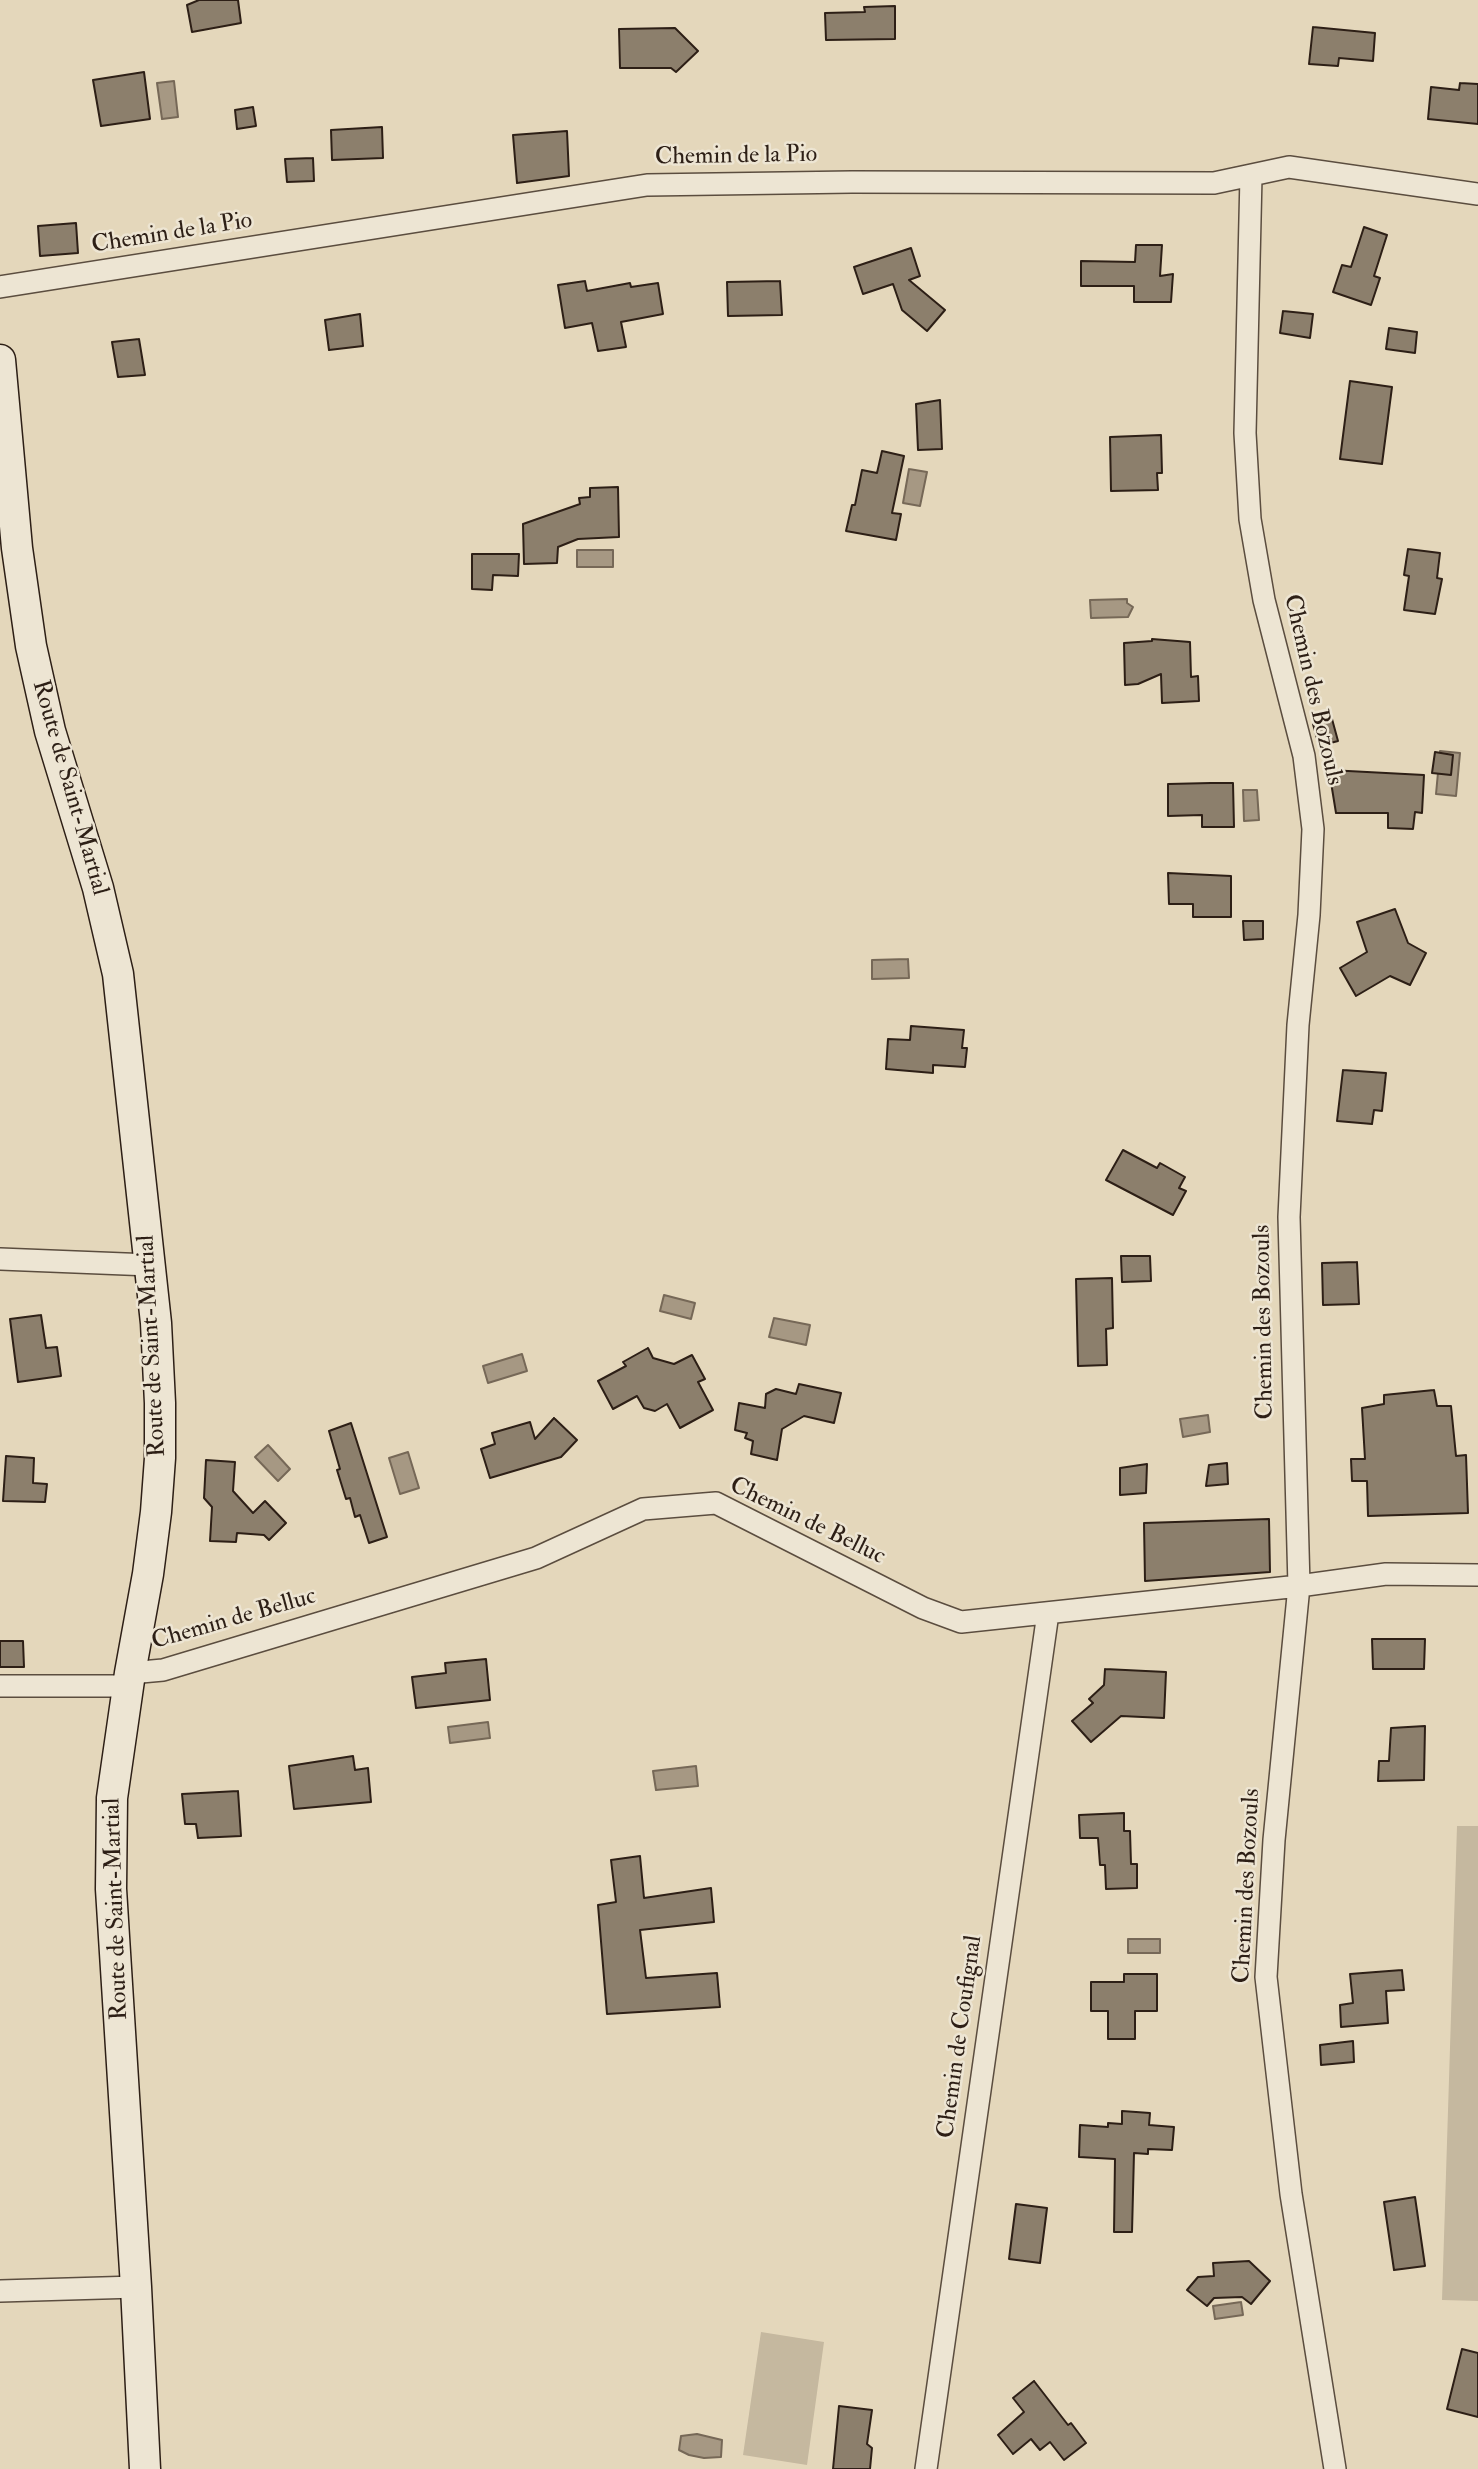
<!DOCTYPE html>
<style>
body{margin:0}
canvas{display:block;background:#e4d7bb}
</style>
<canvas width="1478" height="2469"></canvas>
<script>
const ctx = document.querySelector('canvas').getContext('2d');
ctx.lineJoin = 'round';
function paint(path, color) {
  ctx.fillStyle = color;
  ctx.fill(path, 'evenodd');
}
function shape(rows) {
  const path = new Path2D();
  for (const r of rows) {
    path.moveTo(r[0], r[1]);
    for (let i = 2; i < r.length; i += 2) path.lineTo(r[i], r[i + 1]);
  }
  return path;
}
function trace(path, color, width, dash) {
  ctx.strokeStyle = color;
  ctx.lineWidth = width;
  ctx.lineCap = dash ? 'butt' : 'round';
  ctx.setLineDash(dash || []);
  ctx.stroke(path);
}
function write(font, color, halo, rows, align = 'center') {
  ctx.font = font + ' "IM FELL Double Pica",serif';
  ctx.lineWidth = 5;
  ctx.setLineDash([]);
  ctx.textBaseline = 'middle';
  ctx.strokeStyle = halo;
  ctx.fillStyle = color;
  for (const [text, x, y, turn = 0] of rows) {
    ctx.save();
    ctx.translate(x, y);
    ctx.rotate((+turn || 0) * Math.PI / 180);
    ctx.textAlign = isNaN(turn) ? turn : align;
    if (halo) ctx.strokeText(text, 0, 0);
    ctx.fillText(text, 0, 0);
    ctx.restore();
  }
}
paint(shape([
 [1457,1826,1478,1826,1478,2301,1442,2300],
 [761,2332,824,2342,807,2465,743,2455]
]), '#c5b89f');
const water = shape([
 [174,81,178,117,162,119,157,83,174,81],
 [909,469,927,472,920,506,903,503,909,469],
 [577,550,613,550,613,567,577,567,577,550],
 [1127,599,1127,603,1133,607,1128,617,1091,618,1090,600,1127,599],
 [1440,751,1460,753,1456,796,1436,794,1440,751],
 [1243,790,1257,790,1259,820,1244,821,1243,790],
 [908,959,909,978,872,979,872,960,908,959],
 [664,1295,695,1303,691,1319,660,1311,664,1295],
 [774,1318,810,1325,806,1345,769,1337,774,1318],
 [522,1354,527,1371,488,1383,483,1366,522,1354],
 [1208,1415,1210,1432,1183,1437,1180,1419,1208,1415],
 [268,1445,290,1469,278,1481,255,1457,268,1445],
 [408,1452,419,1488,400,1494,389,1458,408,1452],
 [488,1722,490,1738,450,1743,448,1727,488,1722],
 [696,1766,698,1786,656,1790,653,1771,696,1766],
 [1128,1939,1160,1939,1160,1953,1128,1953,1128,1939],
 [1241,2302,1243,2315,1215,2319,1213,2306,1241,2302],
 [697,2434,722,2440,721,2457,704,2458,689,2455,679,2450,681,2436,697,2434]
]);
paint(water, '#a69883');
trace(water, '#766857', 2);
const building = shape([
 [199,0,238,0,241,23,192,32,187,5,199,0],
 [895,6,895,39,826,40,825,13,865,12,864,7,895,6],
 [1313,27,1375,33,1373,61,1339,58,1338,66,1309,64,1313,27],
 [675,28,698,51,676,72,671,68,620,68,619,29,675,28],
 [144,72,150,119,101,126,93,80,144,72],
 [1460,83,1478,84,1478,124,1428,119,1431,87,1459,90,1460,83],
 [253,107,256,126,237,129,235,110,253,107],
 [382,127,383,158,332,160,331,130,382,127],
 [567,131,569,176,517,183,513,135,567,131],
 [313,158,314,181,287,182,285,159,313,158],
 [76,223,78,253,40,256,38,226,76,223],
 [1364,227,1387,235,1374,276,1380,278,1371,305,1333,292,1342,265,1351,267,1364,227],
 [1136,245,1162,245,1160,276,1173,274,1171,302,1134,302,1134,286,1081,286,1081,261,1135,262,1136,245],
 [911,248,920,276,909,280,945,310,927,331,902,310,893,284,863,294,854,267,911,248],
 [585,281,587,291,630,283,631,287,658,283,663,314,621,322,626,347,598,351,592,323,565,328,558,285,585,281],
 [780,281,782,315,728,316,727,282,780,281],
 [1283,311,1313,314,1310,338,1280,333,1283,311],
 [360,314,363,346,329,350,325,320,360,314],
 [1389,328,1417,332,1415,353,1386,349,1389,328],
 [139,339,145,375,118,377,112,342,139,339],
 [1350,381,1392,387,1382,464,1340,459,1350,381],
 [940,400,942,449,918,450,916,404,940,400],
 [1161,435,1162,473,1157,473,1158,490,1111,491,1110,437,1161,435],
 [882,451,904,456,892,513,901,514,896,540,846,531,852,505,855,505,862,470,877,473,882,451],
 [618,487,619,537,578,539,558,547,557,563,524,564,523,524,580,504,579,498,590,497,590,488,618,487],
 [1408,549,1440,553,1437,578,1442,579,1435,614,1404,610,1409,576,1404,575,1408,549],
 [472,554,519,554,518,576,493,575,492,590,472,589,472,554],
 [1152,639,1190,642,1191,677,1198,676,1199,701,1162,703,1161,674,1138,684,1125,685,1124,643,1152,641,1152,639],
 [1332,719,1338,741,1319,746,1313,724,1332,719],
 [1435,752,1453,755,1451,775,1432,773,1435,752],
 [1329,770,1424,775,1422,813,1415,812,1413,829,1388,828,1388,813,1336,813,1329,770],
 [1211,783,1233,783,1234,827,1202,827,1202,815,1168,816,1168,784,1211,783],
 [1168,873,1231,876,1231,917,1193,917,1193,904,1169,904,1168,873],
 [1395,909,1408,943,1426,953,1410,985,1390,976,1356,996,1340,968,1367,952,1357,922,1395,909],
 [1243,921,1263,921,1263,939,1244,940,1243,921],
 [911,1026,964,1030,962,1048,967,1048,965,1067,933,1065,933,1073,886,1069,888,1039,910,1040,911,1026],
 [1343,1070,1386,1073,1382,1111,1374,1110,1372,1124,1337,1121,1343,1070],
 [1123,1150,1157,1168,1160,1163,1185,1177,1179,1188,1186,1191,1173,1215,1106,1180,1123,1150],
 [1121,1256,1150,1256,1151,1281,1122,1282,1121,1256],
 [1357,1262,1359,1304,1323,1305,1322,1263,1357,1262],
 [1112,1278,1113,1328,1106,1329,1107,1365,1078,1366,1076,1279,1112,1278],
 [41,1315,46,1348,57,1347,61,1376,18,1382,10,1319,41,1315],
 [648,1348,653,1358,674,1364,692,1355,705,1379,698,1382,713,1410,680,1428,667,1404,655,1411,644,1408,637,1396,613,1409,598,1381,626,1366,623,1362,648,1348],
 [799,1384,841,1393,834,1423,804,1416,782,1429,777,1460,751,1454,753,1441,745,1438,747,1433,735,1430,739,1403,765,1408,766,1394,776,1389,796,1394,799,1384],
 [1434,1390,1437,1406,1451,1406,1456,1456,1466,1455,1468,1513,1368,1516,1367,1481,1352,1481,1351,1459,1365,1459,1362,1408,1384,1404,1384,1395,1434,1390],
 [554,1418,577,1440,561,1457,490,1478,481,1449,495,1444,492,1433,530,1422,535,1439,554,1418],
 [351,1423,387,1537,369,1543,360,1515,355,1517,350,1498,346,1499,337,1470,340,1469,329,1431,351,1423],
 [6,1456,34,1458,33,1483,47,1484,45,1502,3,1501,6,1456],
 [206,1460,235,1462,233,1491,253,1513,265,1501,286,1523,269,1540,264,1535,237,1533,236,1542,210,1541,212,1507,204,1498,206,1460],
 [1227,1463,1228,1484,1206,1486,1209,1465,1227,1463],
 [1147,1464,1146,1493,1120,1495,1120,1468,1147,1464],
 [1269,1519,1270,1572,1145,1581,1144,1523,1269,1519],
 [1372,1639,1425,1639,1424,1669,1373,1669,1372,1639],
 [0,1641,23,1641,24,1667,0,1667,0,1641],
 [486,1659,490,1700,416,1708,412,1677,446,1673,445,1663,486,1659],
 [1105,1669,1166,1672,1164,1718,1121,1716,1091,1742,1072,1721,1093,1703,1089,1699,1104,1685,1105,1669],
 [1425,1726,1424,1780,1378,1781,1379,1761,1389,1761,1391,1728,1425,1726],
 [353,1756,355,1770,368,1768,371,1802,294,1809,289,1766,353,1756],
 [238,1791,241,1836,198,1838,196,1824,185,1824,182,1794,238,1791],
 [1124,1813,1124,1831,1130,1831,1131,1864,1137,1864,1137,1888,1106,1889,1105,1865,1100,1865,1098,1838,1080,1838,1079,1815,1124,1813],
 [640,1856,644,1898,711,1888,714,1922,640,1930,646,1978,717,1973,720,2007,607,2014,598,1905,616,1902,611,1860,640,1856],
 [1402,1970,1404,1990,1386,1991,1388,2023,1341,2027,1340,2005,1353,2003,1350,1974,1402,1970],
 [1124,1974,1157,1974,1157,2011,1135,2011,1135,2039,1108,2039,1108,2011,1091,2011,1091,1982,1124,1982,1124,1974],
 [1353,2041,1354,2062,1321,2065,1320,2045,1353,2041],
 [1122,2111,1150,2113,1149,2125,1174,2127,1172,2150,1148,2149,1148,2154,1134,2153,1132,2232,1114,2232,1115,2159,1079,2157,1080,2125,1108,2127,1108,2123,1122,2124,1122,2111],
 [1415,2197,1425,2266,1394,2270,1384,2202,1415,2197],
 [1016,2204,1047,2208,1040,2263,1009,2259,1016,2204],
 [1249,2261,1270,2281,1251,2304,1242,2297,1214,2298,1207,2306,1187,2290,1198,2277,1214,2276,1213,2263,1249,2261],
 [1462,2349,1478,2353,1478,2417,1447,2409,1462,2349],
 [1034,2381,1068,2425,1071,2423,1086,2443,1064,2460,1050,2442,1040,2450,1031,2439,1013,2454,998,2435,1024,2412,1013,2398,1034,2381],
 [839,2406,872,2410,867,2444,872,2448,870,2469,833,2469,839,2406]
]);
paint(building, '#8c7f6c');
trace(building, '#2d1f16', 2);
const minor = shape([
 [1251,176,1245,433,1250,519,1264,600,1304,756,1313,829,1309,915,1298,1025,1289,1217,1299,1586,1274,1840,1266,1977,1291,2194,1335,2469],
 [0,287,647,185,852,182,1214,183,1289,167,1478,194],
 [0,1259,150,1265],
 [130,1673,163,1670,536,1558,643,1509,716,1503,923,1608,961,1622,1299,1586,1386,1574,1478,1575],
 [0,1686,128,1686],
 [0,2291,136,2287],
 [926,2469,1048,1613]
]);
const secondary = shape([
 [0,360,17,548,31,646,50,731,98,888,118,974,156,1323,160,1403,160,1458,156,1512,148,1574,130,1673,112,1798,111,1889,136,2287,145,2469]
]);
trace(minor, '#5b4d3f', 24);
trace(secondary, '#2d1f16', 33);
trace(minor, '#ede5d3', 21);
trace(secondary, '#ede5d3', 30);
write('24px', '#2d1f16', '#ede5d3', [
 ["Chemin de la Pio",736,157,-1],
 ["Chemin de la Pio",172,234,-9],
 ["Chemin des Bozouls",1312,690,77],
 ["Route de Saint-Martial",69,788,74],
 ["Chemin des Bozouls",1265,1322,-91],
 ["Route de Saint-Martial",153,1346,-93],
 ["Chemin de Belluc",807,1522,26],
 ["Chemin de Belluc",234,1620,-16],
 ["Chemin des Bozouls",1248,1886,-87],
 ["Route de Saint-Martial",117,1909,-92],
 ["Chemin de Coufignal",961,2037,-82]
]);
</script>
